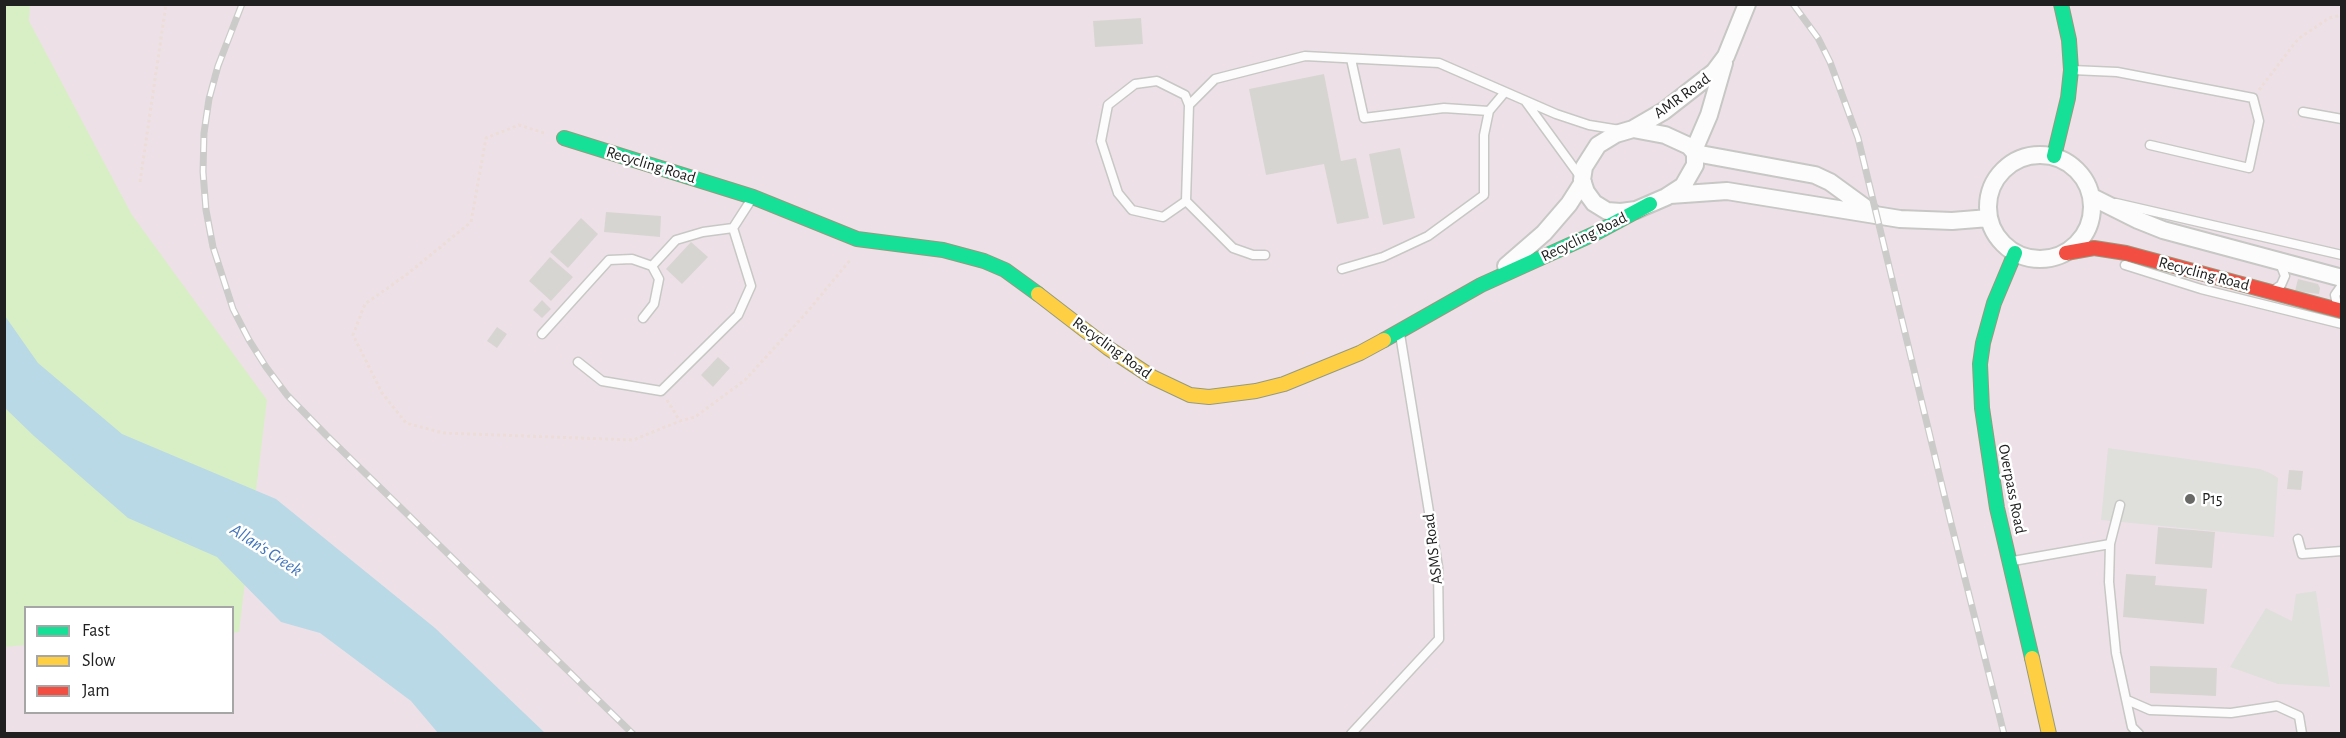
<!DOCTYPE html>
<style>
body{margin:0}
#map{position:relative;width:2346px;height:738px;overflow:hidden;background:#efeee9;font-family:"Alegreya Sans",sans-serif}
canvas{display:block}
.frame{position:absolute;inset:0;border:6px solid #202020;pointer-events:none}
.legend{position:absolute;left:24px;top:606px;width:210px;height:108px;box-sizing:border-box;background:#fff;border:2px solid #a6a6a6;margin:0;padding:8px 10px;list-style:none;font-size:18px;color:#202020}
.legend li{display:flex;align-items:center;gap:12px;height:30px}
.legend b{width:30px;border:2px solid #a6a6a6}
</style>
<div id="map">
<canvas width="2346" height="738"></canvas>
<div class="frame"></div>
<ul class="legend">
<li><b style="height:8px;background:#16e098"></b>Fast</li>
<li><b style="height:8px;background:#ffcf43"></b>Slow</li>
<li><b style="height:8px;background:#f24e42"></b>Jam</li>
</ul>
</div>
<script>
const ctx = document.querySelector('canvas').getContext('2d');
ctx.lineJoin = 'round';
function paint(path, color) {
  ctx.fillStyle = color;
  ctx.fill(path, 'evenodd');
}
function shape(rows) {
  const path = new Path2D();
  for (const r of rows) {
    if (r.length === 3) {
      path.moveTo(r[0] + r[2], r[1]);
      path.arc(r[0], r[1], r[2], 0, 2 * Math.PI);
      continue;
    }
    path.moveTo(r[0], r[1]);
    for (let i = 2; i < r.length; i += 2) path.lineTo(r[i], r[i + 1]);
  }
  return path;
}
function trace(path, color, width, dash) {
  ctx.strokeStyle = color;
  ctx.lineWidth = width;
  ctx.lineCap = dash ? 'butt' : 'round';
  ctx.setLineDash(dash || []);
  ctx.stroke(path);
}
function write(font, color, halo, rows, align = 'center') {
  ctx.font = font + ' "Alegreya Sans",sans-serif';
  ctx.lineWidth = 5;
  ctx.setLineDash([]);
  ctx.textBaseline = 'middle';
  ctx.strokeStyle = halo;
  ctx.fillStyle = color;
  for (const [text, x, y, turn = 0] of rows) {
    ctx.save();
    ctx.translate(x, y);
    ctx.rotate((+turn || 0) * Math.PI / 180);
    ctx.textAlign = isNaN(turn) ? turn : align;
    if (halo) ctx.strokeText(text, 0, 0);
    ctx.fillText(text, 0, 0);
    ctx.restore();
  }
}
paint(shape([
 [4,5,2341,5,2341,733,5,733],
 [26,608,232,608,232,712,26,712]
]), '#ede1e7');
paint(shape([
 [30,4,29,21,132,215,267,400,239,632,233,633,232,608,26,608,25,645,5,647,4,5]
]), '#d8efc5');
paint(shape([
 [2108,448,2260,469,2270,473,2278,478,2274,537,2101,520],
 [2316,591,2330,687,2278,684,2230,667,2266,608,2292,621,2296,594]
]), '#dfdfdc');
paint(shape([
 [5,316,38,363,122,434,276,499,435,628,545,733,438,733,411,701,320,633,281,622,217,557,128,518,34,436,5,408]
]), '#b9d9e6');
paint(shape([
 [1141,18,1143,44,1095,47,1093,21],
 [1324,74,1341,161,1356,158,1369,218,1337,224,1324,164,1266,175,1249,89],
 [1400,148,1415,218,1383,225,1369,154],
 [606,212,661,216,660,237,604,232],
 [581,218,598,234,568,268,550,252],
 [691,242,708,257,682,284,666,269],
 [550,257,573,277,551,301,529,281],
 [2298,279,2318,284,2320,288,2319,294,2295,291],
 [542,300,551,309,542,318,533,310],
 [497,327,507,334,497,348,487,341],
 [718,357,730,368,713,387,701,375],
 [2289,470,2303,471,2301,490,2287,489],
 [2158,527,2215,532,2212,568,2155,564],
 [2126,574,2156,576,2155,585,2207,589,2204,624,2123,617],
 [2150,666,2217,668,2216,696,2150,693]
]), '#d7d5d1');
const lane = shape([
 [1351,59,1364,118,1444,108,1489,111],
 [2072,70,2117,72,2253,98,2259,121,2249,168,2150,145],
 [1526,102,1582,179],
 [1189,105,1185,95,1157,81,1135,84,1108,105,1101,141,1118,193,1132,210,1163,217,1186,201,1189,105,1215,79,1305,56,1439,63,1556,114,1589,125,1620,130],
 [2303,112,2342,119],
 [1186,201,1233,248,1253,255,1265,255],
 [2116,203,2342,255],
 [2125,265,2201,289,2342,324],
 [1342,269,1383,257,1428,236,1484,195,1484,135,1489,111,1505,92],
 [2275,289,2281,285,2285,276,2280,263],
 [2337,305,2335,295,2342,285],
 [643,318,654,304,659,279,652,266],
 [542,334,609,260,632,259,652,266,676,240,703,232,733,228],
 [578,362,602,381,661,391,738,315,751,286,733,228,751,200],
 [2298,539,2302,554,2342,551],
 [2110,544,2109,582,2116,653,2132,727,2139,734],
 [2013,561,2110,544,2120,505],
 [2127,700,2150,710,2231,713,2277,706,2299,716,2302,734],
 [1351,734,1439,639,1438,567,1400,334]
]);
const street = shape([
 [1633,129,1665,135,1689,146,1695,153,1695,165,1683,186,1666,197,1636,210,1621,212,1607,211,1594,203,1586,192,1582,180,1584,167,1598,145,1616,134,1633,129],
 [1633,129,1664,111,1714,72,1726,56,1747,4],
 [1694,150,1709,115,1724,63],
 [1695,153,1815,175,1830,182,1874,214],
 [2040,207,52],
 [1670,195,1727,191,1900,219,1952,221,1989,218],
 [2092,197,2138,220,2163,230,2342,278],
 [1506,266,1544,233,1569,204,1583,182]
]);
const fast = shape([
 [564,138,753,197,857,239,943,250,984,261,1005,270,1038,294],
 [2054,156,2068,98,2071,70,2069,40,2061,4],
 [2015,253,1994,303,1983,343,1980,364,1982,408,1997,508,2032,658],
 [1384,340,1481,285,1596,233,1650,204]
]);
const slow = shape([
 [1038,294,1108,348,1152,377,1190,395,1209,397,1256,391,1284,384,1360,353,1384,340],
 [2032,658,2049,734]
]);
const jam = shape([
 [2066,253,2094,248,2126,253,2342,311]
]);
trace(lane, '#c7c7c5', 11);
trace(street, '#c7c7c5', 20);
trace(fast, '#969a7f', 16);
trace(slow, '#969a7f', 16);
trace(jam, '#969a7f', 16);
trace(shape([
 [2259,90,2298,39,2329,18,2342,15],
 [544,133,519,125,486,138,471,222,406,275,365,304,353,335,382,393,406,423,443,433,633,440,680,421],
 [140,182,166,4],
 [667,400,680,421,695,417,745,380,808,311,851,259]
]), '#ecddd9', 3, [3, 3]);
trace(lane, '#fdfcfc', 8);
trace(street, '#fdfcfc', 16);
trace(fast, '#16e098', 14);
trace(slow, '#ffcf43', 14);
trace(jam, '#f24e42', 14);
const rail = shape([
 [242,4,218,66,209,99,204,133,203,172,206,210,213,247,233,309,249,340,266,367,287,395,326,435,633,734],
 [1793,4,1818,38,1830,62,1858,138,1951,523,2004,734]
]);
trace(rail, '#cbcbca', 7);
trace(rail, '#fff', 4.5, [14]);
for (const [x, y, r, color] of [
 [2190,499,6,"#686866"]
]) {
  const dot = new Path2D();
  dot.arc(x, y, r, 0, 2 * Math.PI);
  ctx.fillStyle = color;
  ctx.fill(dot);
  trace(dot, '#fff', 2);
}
write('16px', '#202020', '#fff', [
 ["AMR Road",1682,96,-36],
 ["Recycling Road",651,165,17],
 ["Recycling Road",1584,237,-26],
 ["Recycling Road",2204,274,15],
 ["Recycling Road",1112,348,36],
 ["Overpass Road",2012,489,79],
 ["ASMS Road",1433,549,-97]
]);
write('16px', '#202020', '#fff', [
 ["P15",2202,499]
], 'left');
write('italic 18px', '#4175bb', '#fff', [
 ["Allan's Creek",266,550,33]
]);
</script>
